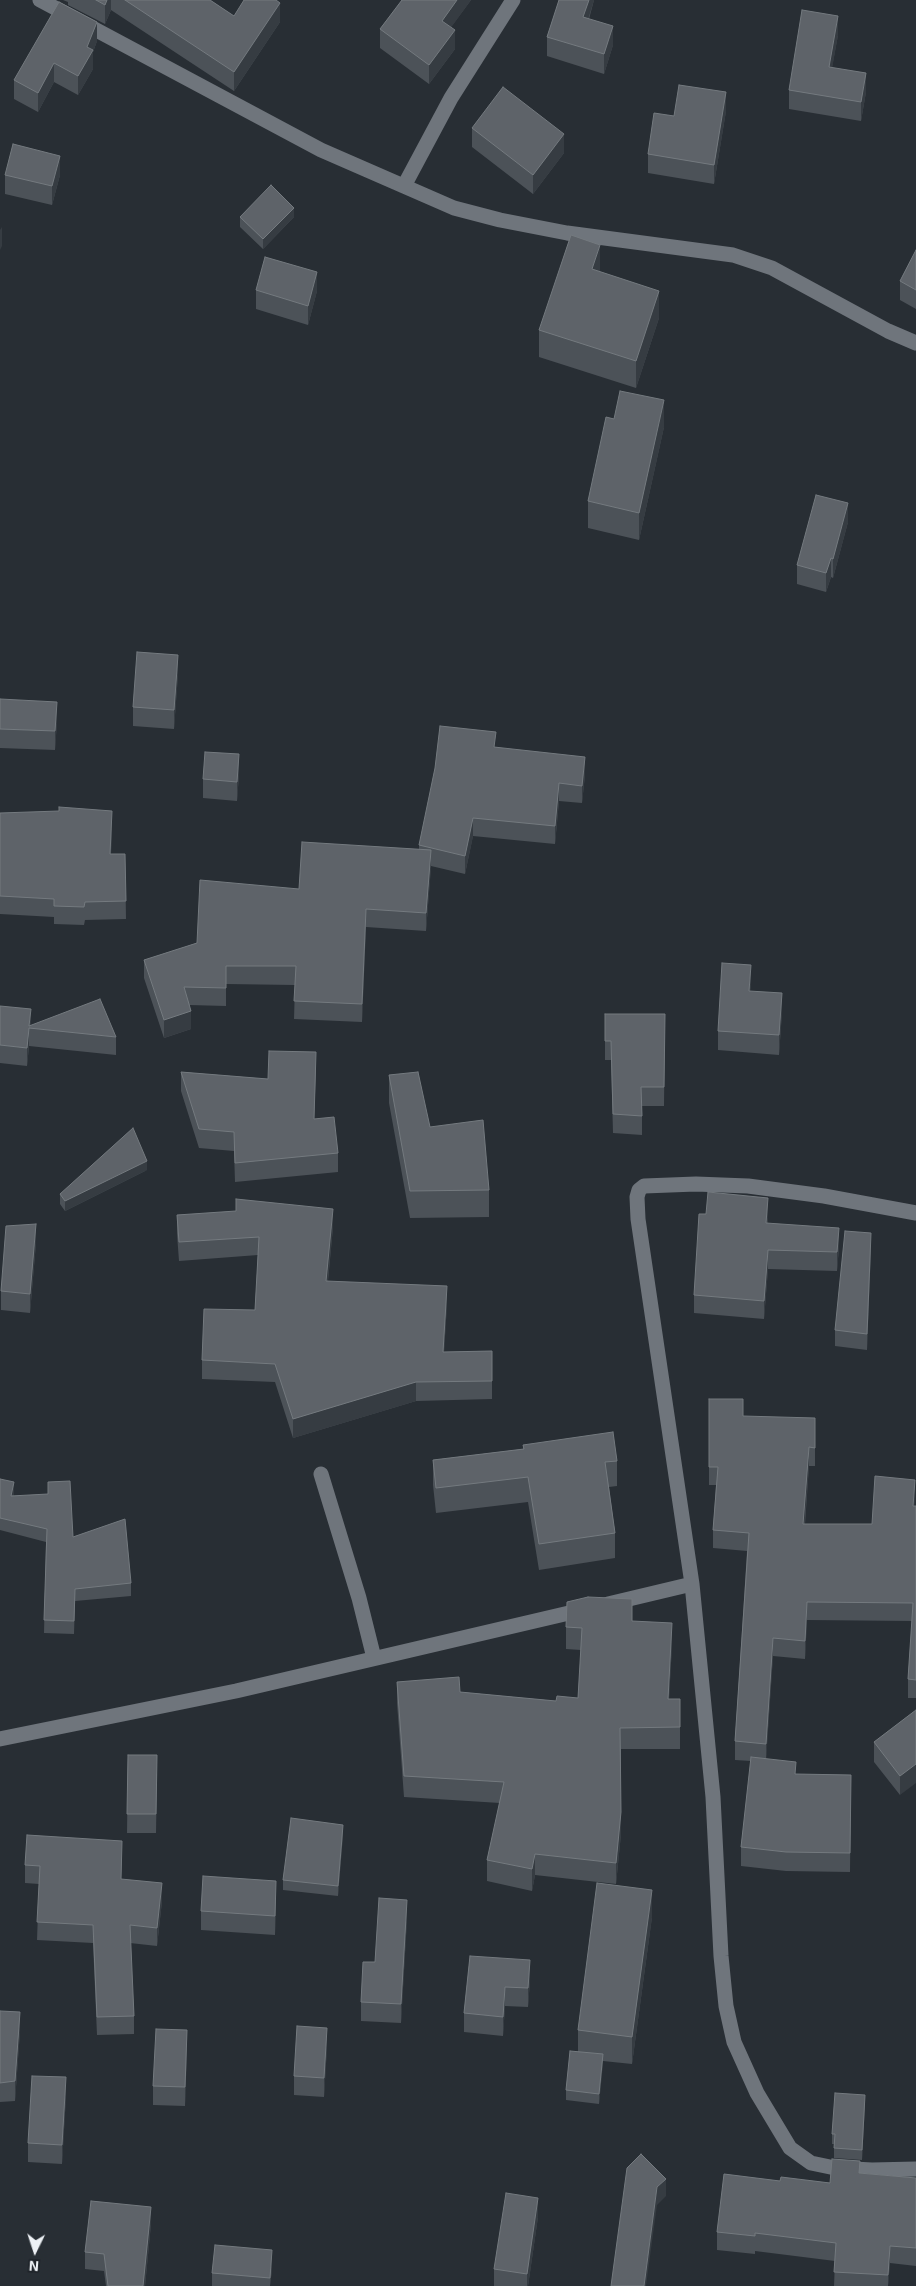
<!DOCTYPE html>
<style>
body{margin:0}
#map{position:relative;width:916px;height:2286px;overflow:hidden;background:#282e34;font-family:"Exo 2",sans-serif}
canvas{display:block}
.north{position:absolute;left:10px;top:2226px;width:50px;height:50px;-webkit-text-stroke:4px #1f242a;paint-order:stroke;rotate:184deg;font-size:14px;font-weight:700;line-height:20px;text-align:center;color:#eef2f6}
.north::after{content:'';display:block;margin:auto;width:18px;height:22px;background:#eef2f6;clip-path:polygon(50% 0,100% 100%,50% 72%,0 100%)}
</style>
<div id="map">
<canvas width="916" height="2286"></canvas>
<div class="north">N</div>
</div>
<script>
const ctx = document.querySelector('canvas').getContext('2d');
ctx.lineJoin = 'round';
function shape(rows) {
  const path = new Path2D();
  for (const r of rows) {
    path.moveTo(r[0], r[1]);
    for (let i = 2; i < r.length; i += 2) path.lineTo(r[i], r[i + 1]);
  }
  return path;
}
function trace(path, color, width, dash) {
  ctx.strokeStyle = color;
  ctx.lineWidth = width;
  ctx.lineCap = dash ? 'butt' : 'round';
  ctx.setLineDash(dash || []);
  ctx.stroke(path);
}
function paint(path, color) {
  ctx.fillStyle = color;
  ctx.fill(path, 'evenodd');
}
trace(shape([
 [40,0,321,150,454,208,500,220,567,233,733,255,772,268,888,331,916,343],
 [404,186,451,98,513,0],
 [916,1213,824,1196,748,1186,696,1184,644,1186,639,1190,637,1197,638,1219,692,1584,713,1797,721,1956,726,2006,734,2042,757,2093,790,2148,811,2163,835,2168,872,2170,916,2169],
 [321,1474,359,1598,374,1658],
 [608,1604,692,1584],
 [0,1739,236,1691,586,1609]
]), '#6f757c', 15);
paint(shape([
 [63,0,210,0,234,16,280,22,234,91,111,10,105,24,68,5,68,2],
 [402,0,471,0,451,27,455,49,429,84,380,48,380,29],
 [559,0,594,0,589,19,613,45,604,74,547,56,547,37],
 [838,35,832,67,866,92,861,121,789,109,789,90],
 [97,41,93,52,93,69,78,95,54,82,38,112,14,99,14,80],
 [726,111,714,184,648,173,648,154,674,116],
 [472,128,564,153,533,194,472,147],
 [5,175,60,175,52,205,5,194],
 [240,217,294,217,263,249,240,227],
 [916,250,916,309,900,300,900,281],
 [256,290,317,291,308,325,256,309],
 [659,318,636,388,539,357,539,330],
 [664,427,639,540,588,528,588,501],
 [848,522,833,578,831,577,826,592,797,584,797,565],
 [178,674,174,729,133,726,133,707],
 [0,699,57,721,55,750,0,748],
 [496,747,585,775,582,803,559,801,555,844,473,836,465,874,431,866,426,931,366,927,362,1022,294,1019,295,985,226,984,226,1006,189,1005,191,1029,164,1038,144,978,144,960,197,943,299,889,419,849,419,845],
 [239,774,237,801,203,798,203,779],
 [0,813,112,829,111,854,125,854,126,919,85,920,84,925,54,924,54,917,0,914],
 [751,984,750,991,782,1012,779,1055,718,1050,718,1031],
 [0,1006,31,1026,116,1037,116,1055,29,1046,27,1066,0,1063],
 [605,1014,665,1014,664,1106,642,1106,642,1135,613,1133,611,1060,605,1060],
 [316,1071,314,1119,338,1153,338,1172,235,1182,234,1151,199,1148,181,1091,181,1072,268,1079],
 [389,1075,430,1127,489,1190,489,1217,410,1218,389,1103],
 [147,1170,65,1211,60,1204,60,1194],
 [177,1215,333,1227,328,1281,447,1304,444,1352,492,1351,492,1399,416,1401,293,1438,275,1382,202,1379,202,1360,255,1310,258,1255,179,1261,177,1234],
 [768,1217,768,1223,839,1247,837,1271,768,1269,764,1319,694,1313,694,1295],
 [36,1243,30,1313,1,1310,1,1291],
 [871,1249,867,1350,835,1346,835,1330],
 [709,1399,743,1416,815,1437,815,1466,809,1466,805,1524,872,1524,915,1498,914,1506,916,1506,916,1698,908,1698,908,1679,912,1621,807,1620,805,1659,773,1656,766,1759,796,1774,851,1775,850,1872,786,1871,741,1866,741,1847,751,1761,735,1760,735,1741,747,1551,713,1548,713,1530,716,1485,709,1485],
 [523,1445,617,1461,617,1486,609,1487,615,1533,615,1558,539,1570,528,1502,436,1513,433,1485,433,1460,523,1449],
 [0,1479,14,1496,73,1537,131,1583,131,1596,75,1601,74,1634,44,1633,46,1542,0,1530],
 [632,1621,672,1645,669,1699,680,1699,680,1749,621,1749,621,1834,616,1884,535,1875,532,1891,487,1881,487,1860,500,1803,404,1797,397,1703,397,1682,460,1692,556,1701,578,1698,581,1650,566,1649,566,1627],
 [916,1710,900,1795,874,1762,874,1742],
 [128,1755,157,1774,156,1833,127,1833],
 [343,1835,338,1896,283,1890,283,1880],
 [122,1859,121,1879,162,1901,157,1946,130,1943,134,2016,134,2034,97,2035,93,1943,37,1940,39,1884,25,1883,25,1865],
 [276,1900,275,1935,201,1930,201,1911],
 [652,1917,632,2064,603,2061,599,2104,566,2100,566,2090,578,2052,578,2030],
 [407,1919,401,2023,361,2021,361,2002,375,1962],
 [470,1956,530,1980,528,2007,505,2006,503,2036,464,2032,464,2013],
 [0,2011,20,2031,15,2101,0,2102],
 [327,2047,324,2097,294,2095,294,2076],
 [187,2049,185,2106,153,2105,153,2086],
 [66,2096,62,2164,28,2162,28,2143],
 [865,2105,862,2160,834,2158,834,2144,832,2144,832,2134],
 [860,2173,916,2178,916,2266,890,2263,888,2286,834,2286,835,2261,755,2251,755,2254,717,2250,717,2232,780,2181,830,2183],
 [538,2217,528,2286,494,2286,494,2269],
 [151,2224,145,2286,106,2286,104,2271,85,2269,85,2252],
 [272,2269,270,2286,212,2286,212,2273]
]), '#4c5258');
paint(shape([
 [107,0,111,0,111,10,105,24,105,5],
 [457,0,471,0,442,40,442,21],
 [589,0,594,0,583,36,583,17],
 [280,3,280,22,234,91,234,72],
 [838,16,838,35,829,86,829,67],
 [97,22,97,41,93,52,93,69,78,95,78,76,87,47],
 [613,26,613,45,604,74,604,54],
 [455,30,455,49,429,84,429,65],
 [54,63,54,82,38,112,38,93],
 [866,73,866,92,861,121,861,102],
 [726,92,726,111,714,184,714,165],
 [564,134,564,153,533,194,533,175],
 [60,156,60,175,52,205,52,186],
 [294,208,294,217,263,249,263,239],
 [2,227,2,246,0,250,0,230],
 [600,245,600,272,592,269],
 [317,272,317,291,308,325,308,306],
 [659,291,659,318,636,388,636,361],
 [664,400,664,427,639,540,639,513],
 [848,503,848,522,833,578,833,559],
 [831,558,831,577,826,592,826,573],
 [178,655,178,674,174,729,174,710],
 [57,702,57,721,55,750,55,731],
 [239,754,239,774,237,801,237,782],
 [585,757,585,775,582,803,582,786],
 [559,783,559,801,555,844,555,826],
 [112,811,112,829,110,872,110,854],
 [473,818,473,836,465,874,465,856],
 [431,850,431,868,426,931,426,913],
 [366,909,366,927,362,1022,362,1004],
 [751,965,751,984,749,1010,749,991],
 [782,993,782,1012,779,1055,779,1035],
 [31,1009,31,1028,29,1028],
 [191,1011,191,1029,164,1038,164,1020],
 [29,1028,29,1046,27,1066,27,1048],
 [147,1161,147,1170,65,1211,65,1201],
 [768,1198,768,1217,766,1242,766,1223],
 [333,1209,333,1227,326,1299,326,1281],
 [36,1224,36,1243,30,1313,30,1294],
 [839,1228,839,1247,837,1271,837,1252],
 [871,1233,871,1249,867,1350,867,1334],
 [768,1250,768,1269,764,1319,764,1301],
 [447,1286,447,1304,443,1371,443,1352],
 [416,1382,416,1401,293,1438,293,1419],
 [809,1447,809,1466,803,1542,803,1524],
 [915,1480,915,1498,913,1524,913,1506],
 [14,1482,14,1495,11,1496],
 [807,1602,807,1620,805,1659,805,1641],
 [672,1623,672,1645,668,1720,668,1699],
 [773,1638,773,1656,766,1762,766,1744],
 [916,1764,916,1783,900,1795,900,1776],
 [621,1812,621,1834,616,1884,616,1863],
 [343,1825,343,1835,338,1896,338,1886],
 [535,1854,535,1875,532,1891,532,1869],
 [276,1881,276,1900,275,1935,275,1916],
 [162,1883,162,1901,157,1946,157,1928],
 [652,1890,652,1917,632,2064,632,2037],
 [407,1900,407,1919,401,2023,401,2004],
 [530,1960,530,1980,528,2007,528,1988],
 [505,1987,505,2006,503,2036,503,2017],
 [20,2012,20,2031,15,2101,15,2081],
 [327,2028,327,2047,324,2097,324,2078],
 [187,2030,187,2049,185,2106,185,2087],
 [603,2054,603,2064,599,2104,599,2094],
 [66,2077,66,2096,62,2164,62,2145],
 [865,2095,865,2105,862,2160,862,2150],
 [666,2179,666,2196,657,2205,646,2286,644,2286,657,2187],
 [538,2198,538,2217,528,2286,527,2286,527,2274],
 [151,2207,151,2224,145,2286,143,2286],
 [890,2246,890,2263,888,2286,888,2275],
 [272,2250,272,2269,270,2286]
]), '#363c42');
const building = shape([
 [96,0,107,0,105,5,96,0],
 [125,0,210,0,234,16,244,0,276,0,280,3,234,72,125,0],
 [402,0,457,0,442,21,455,30,429,65,380,29,402,0],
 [559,0,589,0,583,17,613,26,604,54,547,37,559,0],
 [59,2,97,22,87,47,93,50,78,76,54,63,38,93,14,80,59,2],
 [802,10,838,16,829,67,866,73,861,102,789,90,802,10],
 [679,85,726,92,714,165,648,154,654,113,674,116,679,85],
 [503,87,564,134,533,175,472,128,503,87],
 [13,144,60,156,52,186,5,175,13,144],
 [271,185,294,208,263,239,240,217,271,185],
 [571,235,600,245,592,269,659,291,636,361,539,330,571,235],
 [916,250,916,290,900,281,916,250],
 [265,257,317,272,308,306,256,290,265,257],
 [620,391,664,400,639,513,588,501,606,417,614,419,620,391],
 [816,495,848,503,833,559,831,558,826,573,797,565,816,495],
 [137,652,178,655,174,710,133,707,137,652],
 [0,699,57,702,55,731,0,729,0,699],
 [440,726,496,732,494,747,585,757,582,786,559,783,555,826,473,818,465,856,419,845,435,768,440,726],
 [205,752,239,754,237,782,203,779,205,752],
 [59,807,112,811,110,854,125,854,126,901,85,902,84,907,54,906,54,899,0,896,0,813,59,811,59,807],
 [302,842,431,850,426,913,366,909,362,1004,294,1001,296,966,226,966,226,988,184,987,191,1011,164,1020,144,960,197,943,200,880,299,889,302,842],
 [722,963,751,965,749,991,782,993,779,1035,718,1031,722,963],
 [100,999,116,1037,29,1028,27,1048,0,1045,0,1006,31,1009,29,1026,100,999],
 [605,1014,665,1014,664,1087,641,1087,642,1116,613,1114,611,1041,605,1041,605,1014],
 [269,1051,316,1052,314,1119,334,1117,338,1153,235,1163,234,1132,199,1129,181,1072,268,1079,269,1051],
 [418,1072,430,1127,483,1120,489,1190,410,1191,389,1075,418,1072],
 [133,1128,147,1161,65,1201,60,1194,133,1128],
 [708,1192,768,1198,766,1223,839,1228,837,1252,768,1250,764,1301,694,1295,699,1214,706,1214,708,1192],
 [236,1199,333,1209,326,1281,447,1286,443,1352,492,1351,492,1381,416,1382,293,1419,275,1364,202,1360,204,1309,255,1310,259,1237,179,1242,177,1215,236,1211,236,1199],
 [36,1224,30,1294,1,1291,6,1226,36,1224],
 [845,1231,871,1233,867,1334,835,1330,845,1231],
 [709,1399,743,1399,743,1416,815,1418,815,1448,809,1447,803,1524,872,1524,875,1476,915,1480,913,1506,916,1506,916,1680,908,1679,913,1603,807,1602,805,1641,773,1638,766,1744,735,1741,749,1533,713,1530,718,1467,709,1467,709,1399],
 [613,1432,617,1461,605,1462,615,1533,539,1544,528,1477,436,1488,433,1460,524,1449,523,1445,613,1432],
 [0,1479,14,1482,11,1496,48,1494,48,1482,70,1481,73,1537,125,1519,131,1583,75,1589,74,1621,44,1620,47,1529,0,1518,0,1479],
 [588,1597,632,1599,632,1621,672,1623,668,1699,680,1699,680,1727,620,1728,621,1812,616,1863,535,1854,532,1869,487,1860,504,1782,404,1776,397,1682,459,1677,460,1692,556,1701,557,1696,578,1698,582,1628,566,1627,567,1602,588,1597],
 [916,1710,916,1764,900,1776,874,1742,916,1710],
 [128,1755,157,1755,156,1814,127,1814,128,1755],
 [751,1757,796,1762,795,1774,851,1775,850,1853,786,1852,741,1847,751,1757],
 [291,1818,343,1825,338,1886,283,1880,291,1818],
 [27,1835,122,1841,121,1879,162,1883,157,1928,130,1925,134,2016,97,2017,93,1925,37,1922,40,1866,25,1865,27,1835],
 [203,1876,276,1881,275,1916,201,1911,203,1876],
 [597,1883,652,1890,632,2037,578,2030,597,1883],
 [379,1898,407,1900,401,2004,361,2002,363,1962,375,1962,379,1898],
 [470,1956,530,1960,528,1988,505,1987,503,2017,464,2013,470,1956],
 [0,2011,20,2012,15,2081,0,2083,0,2011],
 [297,2026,327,2028,324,2078,294,2076,297,2026],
 [156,2029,187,2030,185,2087,153,2086,156,2029],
 [570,2051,603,2054,599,2094,566,2090,570,2051],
 [32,2076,66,2077,62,2145,28,2143,32,2076],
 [835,2093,865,2095,862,2150,834,2148,835,2134,832,2134,835,2093],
 [641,2154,666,2179,657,2187,644,2286,611,2286,627,2168,641,2154],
 [832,2159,860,2161,859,2173,916,2178,916,2248,890,2246,888,2275,834,2272,836,2243,755,2233,755,2236,717,2232,724,2174,780,2181,781,2177,830,2183,832,2159],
 [506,2193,538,2198,527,2274,494,2269,506,2193],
 [91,2201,151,2207,143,2286,108,2286,104,2254,85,2252,91,2201],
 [215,2245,272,2250,270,2278,212,2273,215,2245]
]);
paint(building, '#5e6369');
trace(building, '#747a7f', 1);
</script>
